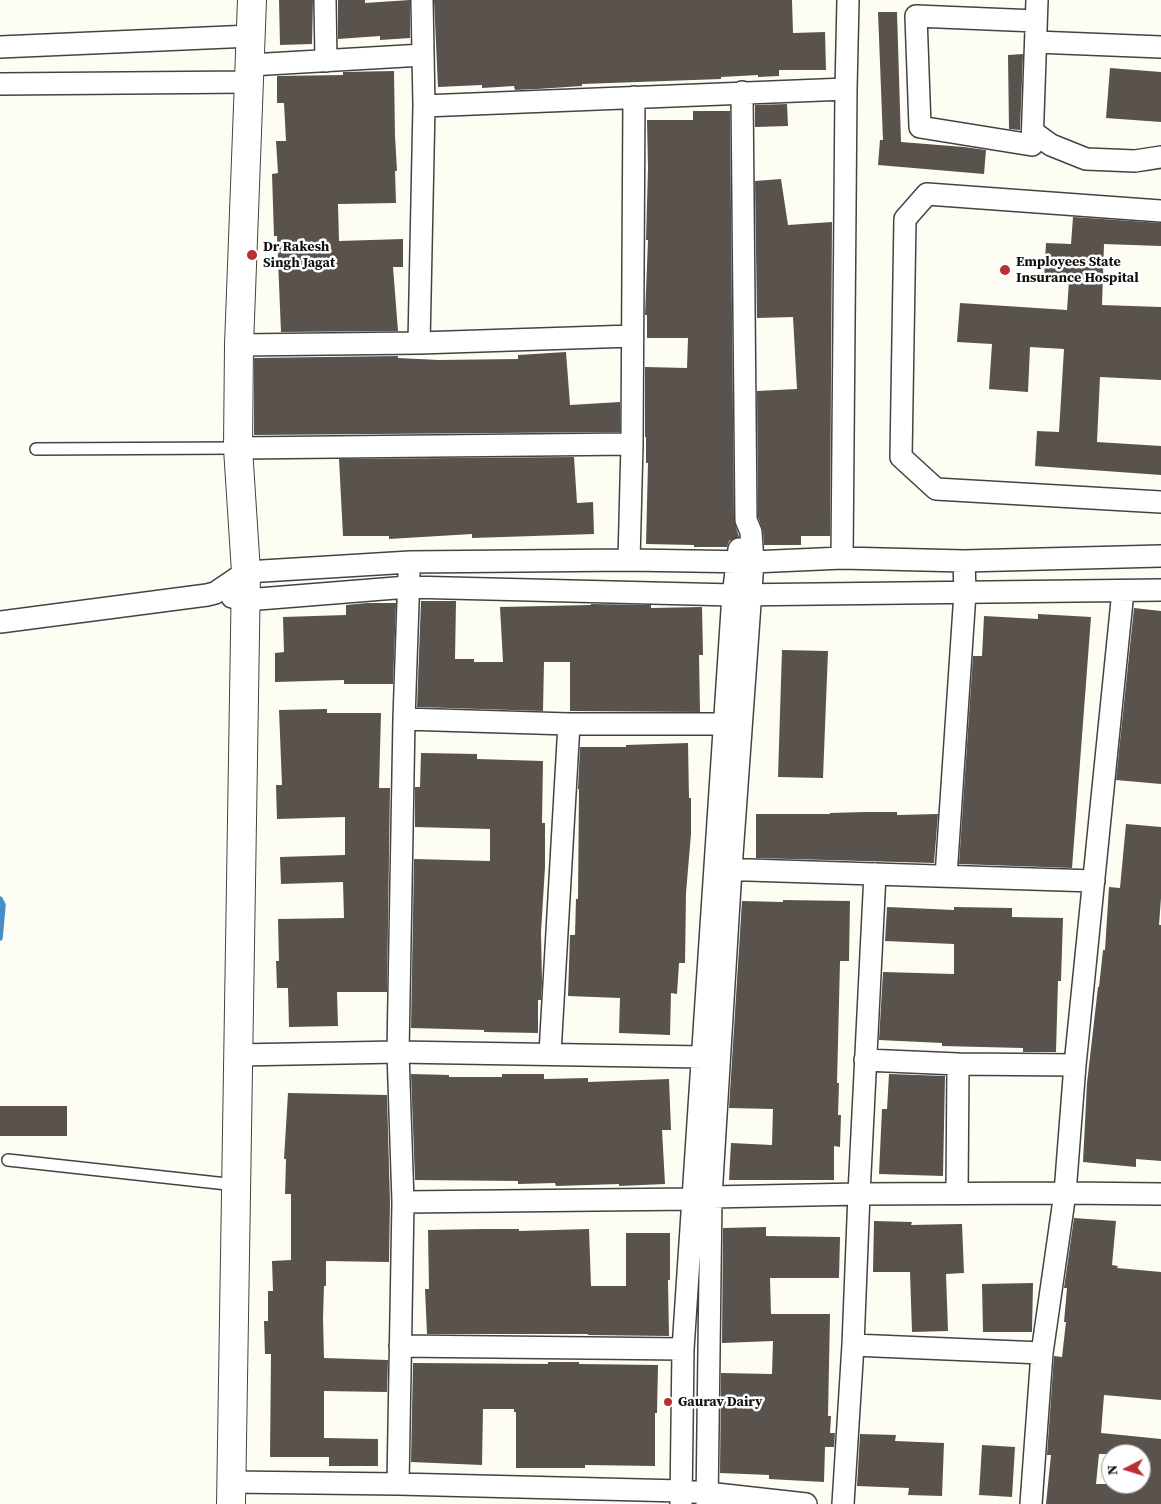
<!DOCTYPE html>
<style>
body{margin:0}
#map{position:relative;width:1161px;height:1504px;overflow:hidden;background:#fefdf4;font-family:"Source Serif 4",serif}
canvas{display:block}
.north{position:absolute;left:1101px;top:1444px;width:50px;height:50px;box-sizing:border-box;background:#fff;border:1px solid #9f9f9f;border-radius:50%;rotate:265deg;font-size:14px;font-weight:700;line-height:20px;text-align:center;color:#101010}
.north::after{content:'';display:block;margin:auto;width:18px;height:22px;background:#ba2f31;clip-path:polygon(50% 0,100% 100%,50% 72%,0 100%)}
</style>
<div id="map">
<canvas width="1161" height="1504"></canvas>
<div class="north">N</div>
</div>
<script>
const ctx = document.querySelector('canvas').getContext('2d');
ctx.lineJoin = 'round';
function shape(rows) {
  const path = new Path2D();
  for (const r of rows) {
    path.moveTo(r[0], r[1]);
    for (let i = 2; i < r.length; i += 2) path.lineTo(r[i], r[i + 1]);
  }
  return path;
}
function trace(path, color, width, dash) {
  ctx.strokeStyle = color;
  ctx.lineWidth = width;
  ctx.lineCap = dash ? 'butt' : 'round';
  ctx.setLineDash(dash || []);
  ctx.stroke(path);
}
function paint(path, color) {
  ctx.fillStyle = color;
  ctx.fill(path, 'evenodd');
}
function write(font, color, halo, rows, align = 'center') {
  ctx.font = font + ' "Source Serif 4",serif';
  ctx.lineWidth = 5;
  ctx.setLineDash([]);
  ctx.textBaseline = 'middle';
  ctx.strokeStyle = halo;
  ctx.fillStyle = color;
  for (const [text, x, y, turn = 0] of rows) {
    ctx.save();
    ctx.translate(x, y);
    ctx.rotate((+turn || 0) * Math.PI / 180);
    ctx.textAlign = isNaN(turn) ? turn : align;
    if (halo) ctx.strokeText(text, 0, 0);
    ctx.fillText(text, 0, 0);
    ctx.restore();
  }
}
trace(shape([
 [0,899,3,905,0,938]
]), '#468fc6', 5.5);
paint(shape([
 [279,0,313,0,312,44,280,45],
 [338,0,365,0,365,3,410,0,410,38,380,40,380,36,338,39],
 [434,0,792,0,793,33,825,32,826,70,779,70,779,76,758,77,758,75,721,77,721,79,582,84,582,86,537,89,515,90,514,86,482,88,482,85,438,87],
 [878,12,897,12,901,142,964,147,986,150,984,174,878,165,880,140,883,140],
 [1023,54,1020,130,1009,129,1008,55],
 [1110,68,1161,72,1161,122,1106,118],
 [394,71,395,136,397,171,395,171,396,203,338,204,339,241,403,239,403,267,393,267,398,331,281,332,277,236,274,236,272,174,278,173,276,141,286,141,284,103,277,103,277,76,343,75,343,72],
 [787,104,788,126,755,127,755,105],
 [693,111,730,111,734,520,739,537,729,541,727,547,694,547,694,545,646,544,648,463,646,463,646,437,645,437,645,367,687,368,688,338,647,338,647,315,645,315,648,240,646,240,648,168,647,120,693,120],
 [781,179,788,225,832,222,830,536,801,536,801,545,764,545,763,531,758,517,757,391,797,389,793,317,757,318,755,181],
 [1073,217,1161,223,1161,246,1104,244,1102,305,1161,307,1161,380,1100,377,1097,442,1161,446,1161,475,1035,466,1037,431,1059,432,1064,349,1030,347,1028,392,989,389,992,344,957,342,960,303,1067,310,1069,281,1044,279,1046,243,1071,244],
 [566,352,570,405,620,402,620,432,254,435,254,358,398,356,398,358,439,360,518,359,518,355],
 [574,457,577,503,593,502,594,534,472,538,472,534,389,539,389,536,343,536,339,459],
 [421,601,456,601,455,659,474,659,474,662,503,662,500,607,591,605,591,604,651,605,651,608,702,607,703,655,699,655,700,712,570,711,570,662,544,662,543,711,417,707],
 [367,603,396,603,393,684,344,684,344,680,275,682,275,653,284,652,283,617,346,615,346,605],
 [1134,608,1161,611,1161,784,1116,780],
 [1038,614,1091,617,1072,868,959,864,973,656,982,656,984,616,1038,619],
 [782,650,828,651,823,778,778,777],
 [327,709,327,713,381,713,379,788,390,788,387,992,337,992,338,1026,289,1027,288,988,277,988,276,961,279,961,278,919,344,918,343,882,281,884,280,857,345,855,345,817,277,819,276,785,282,785,279,710],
 [688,743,689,798,691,798,691,834,686,893,685,963,679,963,677,994,671,993,670,1035,619,1033,620,998,568,996,570,935,575,935,576,899,578,899,579,789,578,789,580,747,626,747,626,745],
 [421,753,477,754,477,759,543,761,542,823,545,823,545,867,541,932,542,983,541,1000,538,1000,538,1033,484,1032,484,1030,411,1028,414,859,490,861,490,829,415,827,415,787,420,787],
 [865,812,897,812,897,815,938,814,934,863,756,858,756,814,830,814,830,813],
 [1126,824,1161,827,1161,898,1159,925,1161,925,1161,1161,1136,1159,1136,1167,1083,1162,1087,1083,1098,987,1099,987,1103,950,1105,950,1109,887,1120,888],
 [783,900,850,901,849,961,840,961,837,1083,839,1083,838,1115,841,1115,840,1147,834,1146,834,1180,729,1180,731,1143,772,1145,773,1109,729,1108,742,901,783,902],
 [887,907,954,910,954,907,1012,908,1012,917,1063,918,1061,981,1058,981,1056,1052,1023,1052,1023,1048,942,1046,942,1043,879,1040,883,972,954,974,954,944,885,941],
 [411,1074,449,1075,449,1077,502,1077,502,1074,544,1074,544,1079,588,1078,588,1082,669,1079,671,1130,662,1130,665,1184,619,1186,619,1184,556,1186,555,1183,518,1184,518,1181,415,1180],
 [889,1074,945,1076,943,1176,879,1174,882,1109,887,1109],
 [288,1093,387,1095,390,1202,389,1262,326,1261,326,1286,324,1286,323,1318,324,1358,388,1360,387,1392,324,1391,324,1438,378,1439,378,1466,329,1466,329,1457,270,1457,271,1354,265,1354,264,1321,268,1321,268,1291,273,1291,272,1261,291,1260,291,1194,285,1194,286,1159,284,1159],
 [0,1106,67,1106,67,1136,0,1136],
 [1074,1218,1116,1221,1112,1265,1118,1266,1117,1268,1161,1272,1161,1400,1104,1395,1101,1433,1161,1439,1161,1504,1046,1504,1051,1455,1047,1455,1054,1356,1062,1357,1066,1322,1064,1322,1067,1288,1064,1288],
 [1099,1454,1141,1454,1141,1484,1096,1484],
 [874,1221,912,1222,911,1225,962,1224,964,1273,946,1274,948,1331,912,1332,910,1272,873,1272],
 [766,1227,766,1236,840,1237,839,1278,770,1278,771,1314,830,1314,828,1416,831,1416,830,1433,835,1433,834,1447,825,1447,824,1482,769,1479,769,1475,720,1473,721,1373,772,1374,773,1341,722,1343,723,1228],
 [484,1229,519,1229,519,1231,589,1229,591,1286,626,1286,626,1233,670,1233,670,1280,668,1280,669,1336,588,1335,588,1334,427,1334,425,1289,429,1289,428,1230],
 [1033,1283,1032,1332,983,1332,982,1284],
 [548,1362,579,1362,579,1364,658,1365,657,1413,655,1413,655,1466,585,1465,585,1468,516,1468,516,1412,514,1412,514,1409,483,1409,482,1465,411,1462,413,1363,548,1364],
 [860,1434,896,1435,895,1441,944,1443,942,1496,908,1495,909,1488,857,1486],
 [982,1445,1015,1447,1012,1497,979,1495]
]), '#59524d');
const service = shape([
 [36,449,238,448],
 [8,1160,236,1185]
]);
const minor = shape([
 [325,0,326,61],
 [1036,21,916,16,920,127,1032,145,1037,0],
 [1036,42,1161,47],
 [0,47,251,36],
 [250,65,423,55],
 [0,84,249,82],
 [424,106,846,89],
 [1033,132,1051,145,1086,159,1135,161,1161,157],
 [1161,211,927,194,905,219,901,457,936,489,1161,502],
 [419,343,424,106,422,0],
 [239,345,419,343,632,336],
 [238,448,632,444],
 [842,558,846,89,848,0],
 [629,560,632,444,634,97],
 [232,597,246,600,408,587,733,595,1161,590],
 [0,622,207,595,215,593,246,572,410,562,629,560,753,562,842,558,964,561,1161,556],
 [404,719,569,724,725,724],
 [717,869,1094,881],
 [946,876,965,593,964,561],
 [550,1053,569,724],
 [238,1055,398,1052,703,1057],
 [865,1060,958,1064],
 [957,1194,958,1064,1075,1065],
 [403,1202,694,1199,711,1197,859,1194,1065,1193,1161,1194],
 [853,1345,1042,1353],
 [400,1346,683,1349],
 [231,1482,398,1484,681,1491,707,1493,806,1504],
 [398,1484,403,1202,398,1052,404,719,409,574],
 [681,1504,683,1349,733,595,739,549],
 [707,1504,711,1197,731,869,753,562,751,532,746,520,742,92],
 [843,1504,853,1345,859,1194,875,874],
 [1031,1504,1042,1353,1065,1193,1075,1065,1123,591]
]);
const tertiary = shape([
 [231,1504,246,572,238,448,239,345,252,0]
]);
trace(service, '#434343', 14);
trace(minor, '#434343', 24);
trace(tertiary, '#434343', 30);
trace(service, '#fff', 11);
trace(minor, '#fff', 21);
trace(tertiary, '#fff', 28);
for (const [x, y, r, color] of [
 [252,255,6,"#ba2f31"],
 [1005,270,6,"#ba2f31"],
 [668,1402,5,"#ba2f31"]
]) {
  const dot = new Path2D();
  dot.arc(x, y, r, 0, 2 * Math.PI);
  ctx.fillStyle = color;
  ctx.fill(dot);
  trace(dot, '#fff', 2);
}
write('bold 14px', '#101010', '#fff', [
 ["Dr Rakesh",263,247],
 ["Singh Jagat",263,263],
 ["Employees State",1016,262],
 ["Insurance Hospital",1016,278],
 ["Gaurav Dairy",678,1402]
], 'left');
</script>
